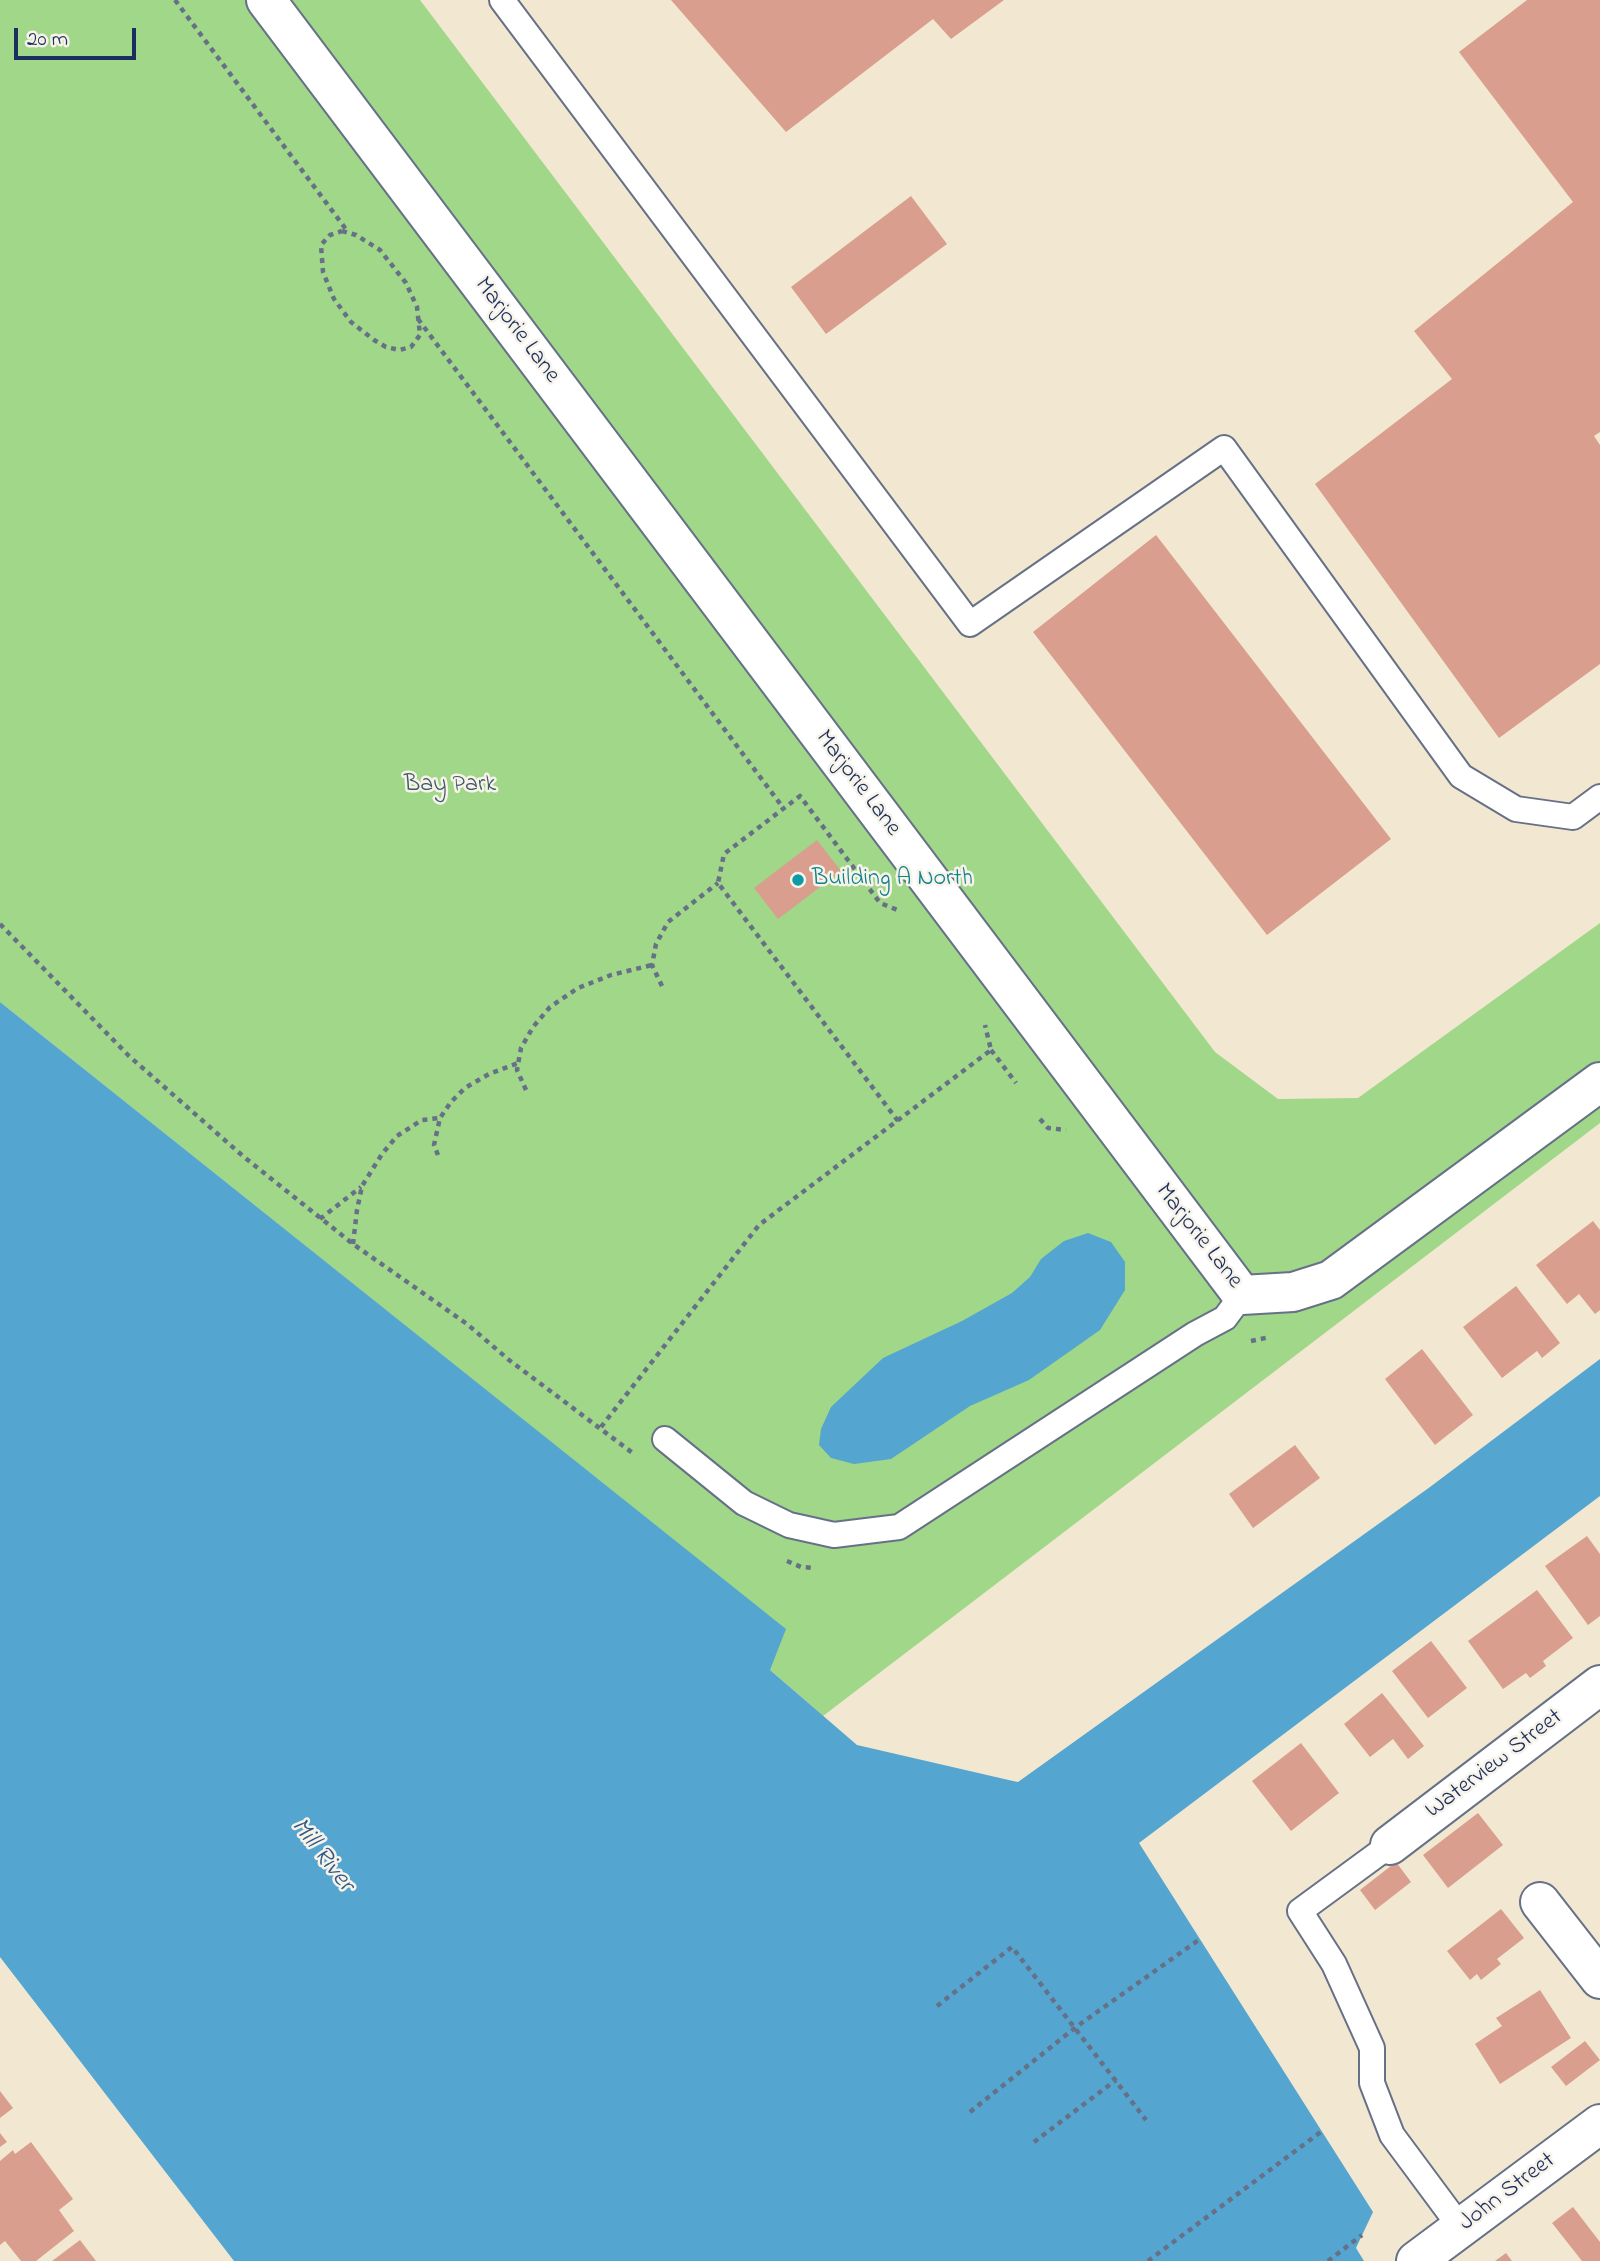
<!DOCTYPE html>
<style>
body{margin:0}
#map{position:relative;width:1600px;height:2261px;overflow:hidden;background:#f2e8d1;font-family:"Indie Flower",sans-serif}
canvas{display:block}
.scale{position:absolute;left:14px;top:28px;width:122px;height:32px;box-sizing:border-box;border:4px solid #1b2f5e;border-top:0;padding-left:9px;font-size:21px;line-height:24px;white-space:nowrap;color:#1b2f5e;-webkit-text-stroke:5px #f7f3e8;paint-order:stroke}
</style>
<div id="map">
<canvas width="1600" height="2261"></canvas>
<div class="scale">20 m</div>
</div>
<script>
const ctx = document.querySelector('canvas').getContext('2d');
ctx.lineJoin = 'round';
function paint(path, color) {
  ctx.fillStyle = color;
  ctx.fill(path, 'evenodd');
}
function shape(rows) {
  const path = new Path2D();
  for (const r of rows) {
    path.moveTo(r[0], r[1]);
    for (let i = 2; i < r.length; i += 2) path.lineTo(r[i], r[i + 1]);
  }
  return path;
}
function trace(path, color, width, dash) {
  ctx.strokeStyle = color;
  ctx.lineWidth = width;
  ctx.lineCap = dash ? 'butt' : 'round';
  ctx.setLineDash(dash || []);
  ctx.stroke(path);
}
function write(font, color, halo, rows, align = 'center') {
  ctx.font = font + ' "Indie Flower",sans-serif';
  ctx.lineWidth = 5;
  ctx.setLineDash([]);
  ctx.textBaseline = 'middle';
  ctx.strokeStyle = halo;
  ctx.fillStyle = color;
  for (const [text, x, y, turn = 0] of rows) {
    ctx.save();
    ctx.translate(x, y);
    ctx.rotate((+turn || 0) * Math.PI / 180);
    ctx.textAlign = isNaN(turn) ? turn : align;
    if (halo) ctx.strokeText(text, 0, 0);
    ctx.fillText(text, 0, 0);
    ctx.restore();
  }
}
paint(shape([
 [0,0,420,0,1215,1052,1278,1099,1358,1098,1600,923,1600,1123,823,1716,769,1669,785,1629,0,1002]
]), '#a0d789');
paint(shape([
 [0,1002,786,1629,770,1670,857,1745,1013,1781,1018,1782,1430,1487,1600,1359,1600,1496,1139,1843,1373,2212,1356,2248,1364,2261,234,2261,0,1957],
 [1088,1233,1111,1242,1125,1262,1125,1290,1100,1330,1029,1380,970,1406,891,1459,854,1464,831,1458,819,1445,821,1429,831,1407,883,1358,962,1321,1012,1293,1030,1277,1041,1259,1064,1241]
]), '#54a5cf');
paint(shape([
 [671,0,1004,0,951,39,933,19,786,132],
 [1527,0,1600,0,1600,432,1594,436,1600,445,1600,664,1499,738,1315,484,1452,379,1414,331,1573,202,1459,52],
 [911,196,947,244,826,334,791,287],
 [1156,535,1391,839,1267,935,1033,632],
 [817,840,841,871,778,919,754,888],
 [1593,1221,1600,1230,1600,1310,1595,1314,1579,1294,1567,1304,1536,1265],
 [1516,1286,1560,1343,1542,1358,1537,1351,1502,1378,1463,1327],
 [1422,1349,1473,1415,1435,1445,1385,1379],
 [1295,1445,1320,1478,1253,1528,1229,1494],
 [1587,1536,1600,1554,1600,1616,1588,1625,1545,1566],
 [1537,1590,1573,1638,1543,1661,1546,1666,1530,1678,1526,1673,1503,1689,1468,1641],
 [1431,1641,1467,1688,1428,1718,1392,1671],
 [1382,1693,1424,1746,1408,1759,1393,1739,1370,1757,1344,1724],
 [1301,1743,1339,1793,1291,1831,1252,1781],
 [1478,1813,1503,1845,1448,1888,1423,1855],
 [1396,1862,1411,1882,1375,1910,1360,1890],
 [1501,1909,1524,1938,1497,1959,1501,1964,1481,1980,1477,1974,1470,1980,1447,1951],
 [1540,1990,1571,2038,1500,2084,1475,2044,1502,2026,1496,2018],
 [1585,2041,1600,2060,1566,2086,1551,2067],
 [0,2091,13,2108,0,2118],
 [0,2133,7,2142,0,2147],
 [31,2142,73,2199,59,2210,74,2231,36,2261,21,2261,5,2241,0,2245,0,2161,13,2150,15,2154],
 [1573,2207,1600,2242,1600,2261,1582,2261,1552,2223],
 [80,2240,96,2261,52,2261],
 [1506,2253,1512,2261,1495,2261]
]), '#d99e8d');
const lane = shape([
 [502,0,970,624,1224,448,1461,776,1516,809,1573,817,1600,797],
 [665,1439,744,1503,789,1525,834,1535,899,1527,1195,1334,1225,1318,1242,1295],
 [1390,1845,1300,1911,1334,1964,1372,2048,1372,2083,1392,2135,1461,2228]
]);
const street = shape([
 [266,0,1242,1295,1293,1292,1331,1280,1600,1082],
 [1390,1845,1600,1685],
 [1540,1902,1600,1979],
 [1416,2261,1600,2124]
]);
trace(lane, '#667086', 28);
trace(street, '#667086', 42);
trace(shape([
 [175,0,348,232],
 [342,231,356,235,380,250,406,283,417,307,420,335,411,347,399,350,386,347,374,340,351,322,334,299,323,272,321,245,330,235,342,231],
 [418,319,784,809],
 [0,924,129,1056,244,1157,353,1244,467,1324,509,1360,634,1454],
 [662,986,652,965,656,944,668,922,718,883],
 [991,1050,1016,1083],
 [526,1090,517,1070,521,1048,533,1027,550,1007,578,988,611,975,652,965],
 [1040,1119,1048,1128,1066,1130],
 [898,1121,718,883,724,854,800,796,880,903,900,911],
 [438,1155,434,1145,440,1118,451,1102,465,1088,489,1074,518,1063],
 [320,1219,361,1187],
 [353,1244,357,1210,362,1186,382,1154,397,1136,422,1120,440,1118],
 [1251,1341,1270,1337],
 [601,1427,759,1225,991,1050,985,1025],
 [787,1561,801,1567,815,1568],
 [937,2006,1012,1947,1146,2120],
 [970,2112,1076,2027,1200,1939],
 [1034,2142,1116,2080],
 [1148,2261,1322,2131],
 [1328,2261,1362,2235]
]), '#667086', 4.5, [5, 5]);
trace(lane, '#fff', 24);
trace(street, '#fff', 38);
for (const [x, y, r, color] of [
 [798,880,7,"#0f9aa8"]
]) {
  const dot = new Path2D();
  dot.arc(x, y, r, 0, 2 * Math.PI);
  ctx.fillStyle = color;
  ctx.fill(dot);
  trace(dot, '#f7f3e8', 2.5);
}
write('24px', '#1b2f5e', '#f7f3e8', [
 ["Marjorie Lane",516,331,53],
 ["Marjorie Lane",857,784,53],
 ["Marjorie Lane",1198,1237,52],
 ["Waterview Street",1495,1765,-37],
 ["John Street",1508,2193,-37]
]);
write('24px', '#3c5969', '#f7f3e8', [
 ["Bay Park",450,786]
]);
write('24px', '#0d838f', '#f7f3e8', [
 ["Building A North",812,880]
], 'left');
write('italic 26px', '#2f5886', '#f7f3e8', [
 ["Mill River",321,1856,52]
]);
</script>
